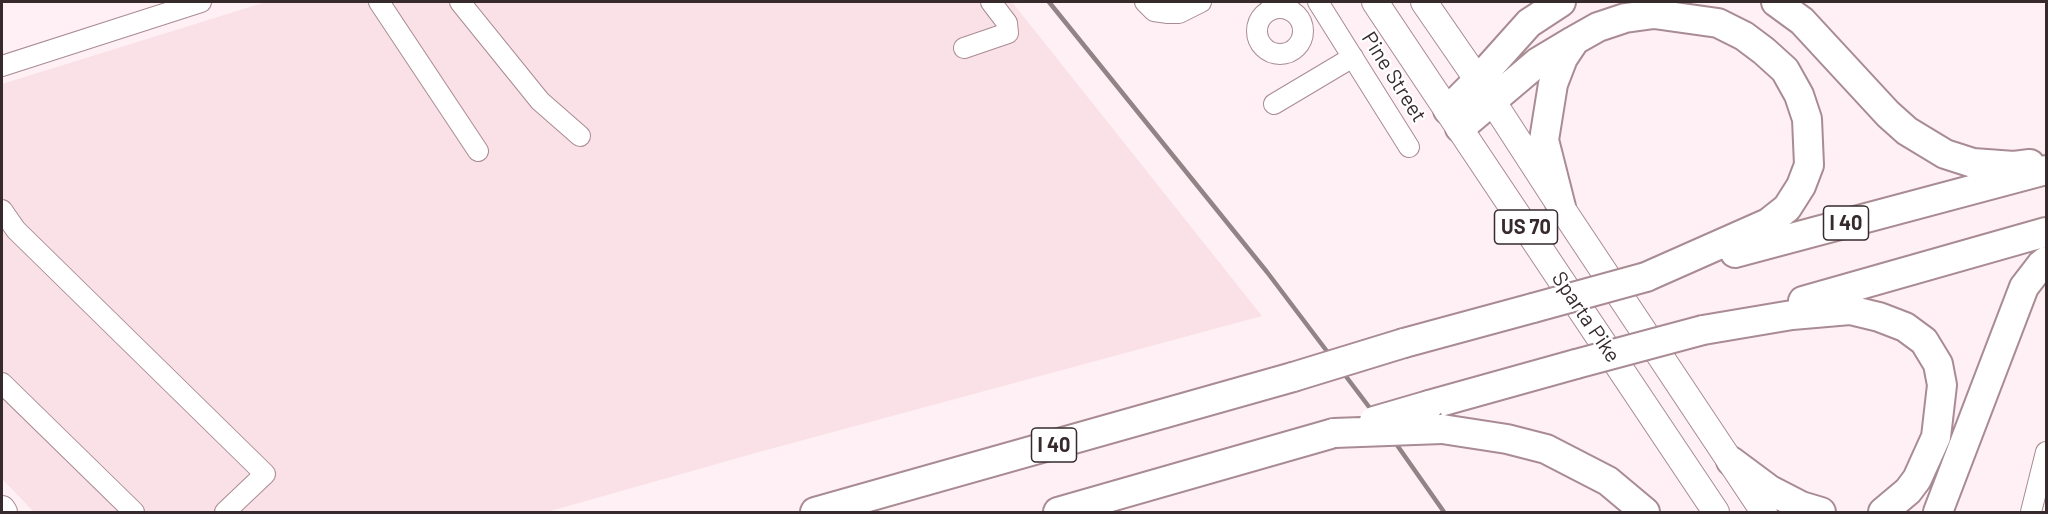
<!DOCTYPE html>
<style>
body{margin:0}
#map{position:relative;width:2048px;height:514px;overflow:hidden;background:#fef0f4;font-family:Barlow,sans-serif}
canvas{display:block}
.frame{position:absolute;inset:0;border:3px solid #362a2d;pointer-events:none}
</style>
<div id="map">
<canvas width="2048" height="514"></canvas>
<div class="frame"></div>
</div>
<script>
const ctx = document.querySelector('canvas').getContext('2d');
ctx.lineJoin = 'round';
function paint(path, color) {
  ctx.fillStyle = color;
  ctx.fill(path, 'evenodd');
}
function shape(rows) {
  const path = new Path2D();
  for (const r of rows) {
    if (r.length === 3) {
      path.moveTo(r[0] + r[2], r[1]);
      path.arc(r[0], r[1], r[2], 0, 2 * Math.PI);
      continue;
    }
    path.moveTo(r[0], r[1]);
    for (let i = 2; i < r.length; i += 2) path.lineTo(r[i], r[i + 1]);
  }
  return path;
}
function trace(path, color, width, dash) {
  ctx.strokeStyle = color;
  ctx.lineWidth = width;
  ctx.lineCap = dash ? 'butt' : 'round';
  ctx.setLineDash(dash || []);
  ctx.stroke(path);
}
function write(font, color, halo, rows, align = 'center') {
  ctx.font = font + ' Barlow,sans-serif';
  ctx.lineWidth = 4.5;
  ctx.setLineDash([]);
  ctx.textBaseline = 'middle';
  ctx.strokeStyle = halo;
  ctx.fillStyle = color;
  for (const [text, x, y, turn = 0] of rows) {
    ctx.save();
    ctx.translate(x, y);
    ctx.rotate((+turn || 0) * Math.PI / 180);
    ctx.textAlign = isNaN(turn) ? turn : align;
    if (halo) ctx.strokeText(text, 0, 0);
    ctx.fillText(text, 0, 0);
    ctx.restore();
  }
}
paint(shape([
 [266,2,1012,2,1262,316,759,452,547,512,34,512,2,479,2,84]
]), '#fae1e7');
const minor = shape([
 [379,2,478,151],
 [460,2,540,101,580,136],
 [1145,2,1154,11,1168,13,1179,13,1201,2],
 [1318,2,1409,147],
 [1280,31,23],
 [964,48,1008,33,1007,23,991,2],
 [2,66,201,2],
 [1274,104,1353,57],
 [2,210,16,230,265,474,225,512],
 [2,383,134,512],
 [2031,512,2046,452]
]);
const major = shape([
 [1375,2,1716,512],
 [1424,2,1493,102,1561,207,1764,512],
 [2,509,4,512]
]);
const highway = shape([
 [1776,2,1802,21,1888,114,1907,131,1945,154,1973,163,2014,166,2030,164],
 [1448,110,1477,81,1529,23,1561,2],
 [1460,128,1538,62,1573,41],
 [1561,207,1544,140,1553,84,1563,58,1575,40,1598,27,1625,18,1654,14,1718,23,1744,36,1764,51,1785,70,1799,95,1807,119,1809,165,1801,186,1787,208,1768,223,1646,277],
 [1735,253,2046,170],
 [1803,301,2046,232],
 [1703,330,1792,315,1850,310,1879,317,1905,327,1924,341,1938,364,1942,385,1936,437,1917,479,1908,491,1883,512],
 [1404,343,1533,308],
 [1429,405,1576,364],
 [1442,429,1507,439,1546,449,1608,481,1645,512],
 [1731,461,1770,490,1801,506,1821,512],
 [815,512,1293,377],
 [1058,512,1334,433],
 [1938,512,2024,287,2041,265,2046,261]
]);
trace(minor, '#a98b93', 22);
trace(major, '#a98b93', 28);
trace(highway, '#a98b93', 32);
trace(minor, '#fff', 20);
trace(major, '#fff', 26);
trace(highway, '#fff', 28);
trace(shape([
 [1049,2,1267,272,1385,428,1444,512]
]), '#918487', 4.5);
const highwayBridge = shape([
 [1533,308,1646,277],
 [1576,364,1703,330],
 [1293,377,1404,343],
 [1374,421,1429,405],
 [1334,433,1442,429]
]);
trace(highwayBridge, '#a98b93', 32, []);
trace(highwayBridge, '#fff', 28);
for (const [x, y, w] of [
 [1846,223,45],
 [1526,227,63],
 [1054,445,45]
]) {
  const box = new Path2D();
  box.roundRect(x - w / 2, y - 17, w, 34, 4.5);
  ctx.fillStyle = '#fff';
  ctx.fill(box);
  trace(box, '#362a2d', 1.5);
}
write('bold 20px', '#362a2d', null, [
 ["I 40",1846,223],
 ["US 70",1526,227],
 ["I 40",1054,445]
]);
write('21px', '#362a2d', '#fff', [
 ["Pine Street",1394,77,58],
 ["Sparta Pike",1586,317,56]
]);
</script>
